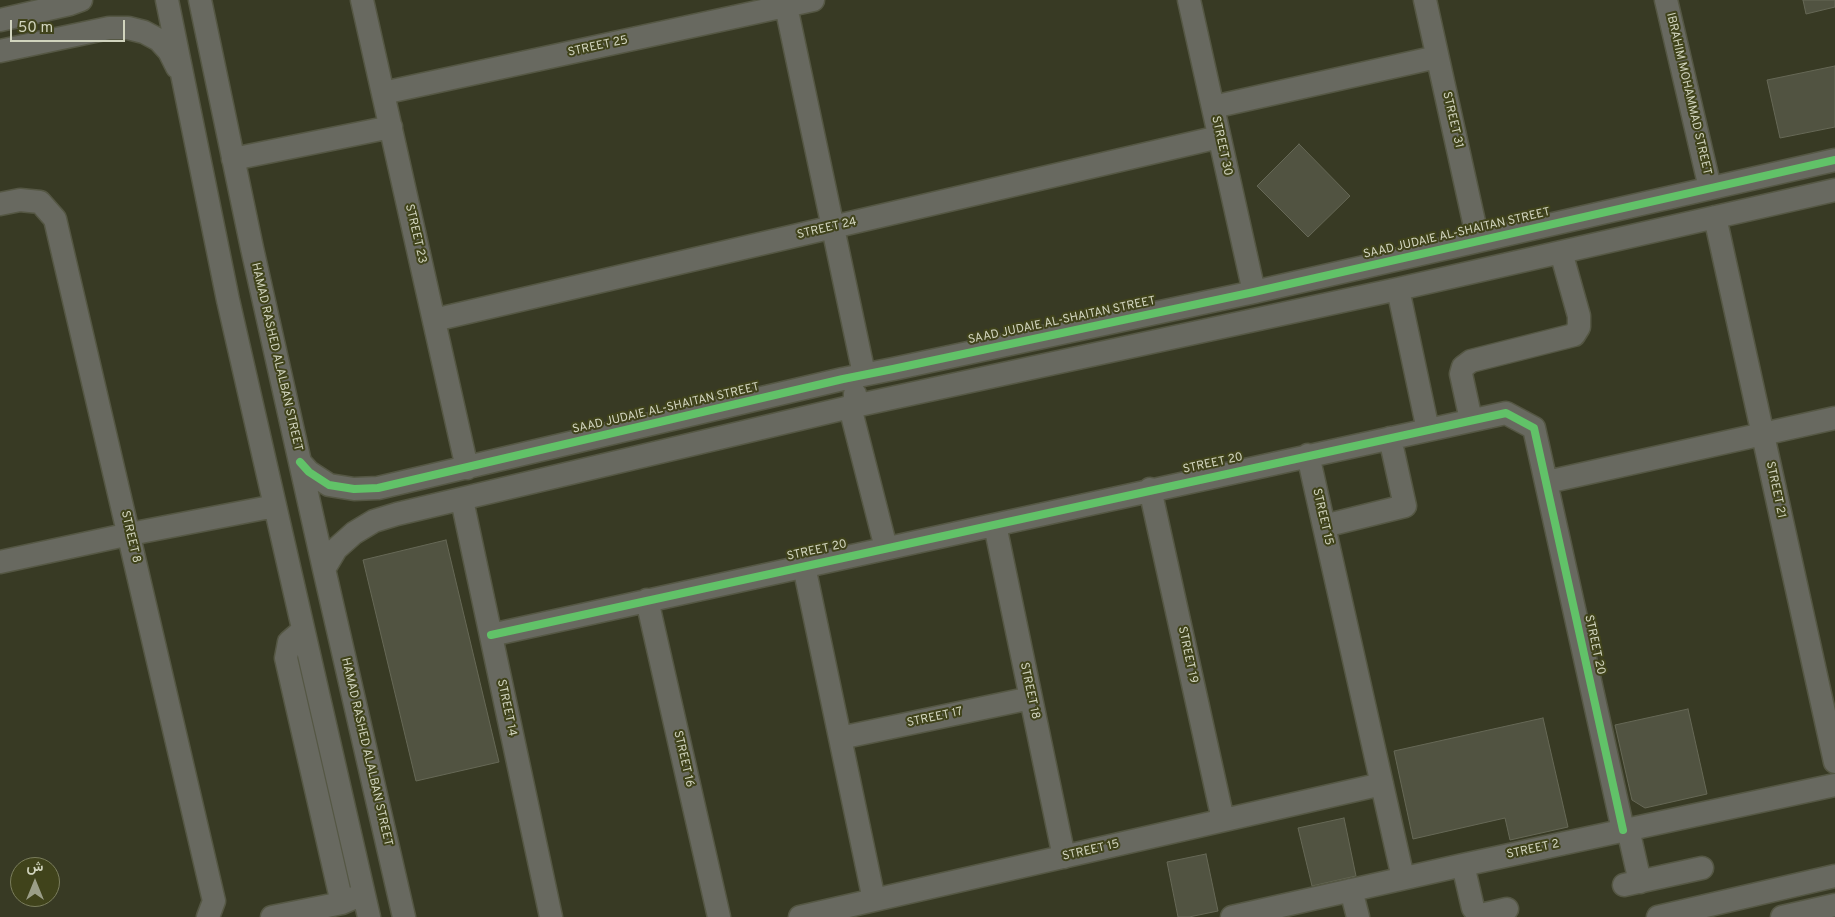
<!DOCTYPE html>
<meta charset="utf-8">
<style>
body{margin:0}
#map{position:relative;width:1835px;height:917px;overflow:hidden;background:#383a24;font-family:Overpass,Vazirmatn,sans-serif}
canvas{display:block}
.north{position:absolute;left:10px;top:857px;width:50px;height:50px;box-sizing:border-box;background:#40431b;border:1px solid #7a7d5c;border-radius:50%;rotate:0deg;font-size:14px;font-weight:700;line-height:20px;text-align:center;color:#d1d4be}
.north::after{content:'';display:block;margin:auto;width:18px;height:22px;background:#9b9e88;clip-path:polygon(50% 0,100% 100%,50% 72%,0 100%)}
.scale{position:absolute;left:10px;top:20px;width:115px;height:22px;box-sizing:border-box;border:2px solid #d1d4be;border-top:0;padding-left:6px;font-size:15px;line-height:18px;white-space:nowrap;color:#d1d4be;-webkit-text-stroke:4px #40431b;paint-order:stroke}
</style>
<div id="map">
<canvas width="1835" height="917"></canvas>
<div class="north">ش</div>
<div class="scale">50 m</div>
</div>
<script>
const ctx = document.querySelector('canvas').getContext('2d');
ctx.lineJoin = 'round';
function paint(path, color) {
  ctx.fillStyle = color;
  ctx.fill(path, 'evenodd');
}
function shape(rows) {
  const path = new Path2D();
  for (const r of rows) {
    path.moveTo(r[0], r[1]);
    for (let i = 2; i < r.length; i += 2) path.lineTo(r[i], r[i + 1]);
  }
  return path;
}
function trace(path, color, width, dash) {
  ctx.strokeStyle = color;
  ctx.lineWidth = width;
  ctx.lineCap = dash ? 'butt' : 'round';
  ctx.setLineDash(dash || []);
  ctx.stroke(path);
}
function write(font, color, halo, rows, align = 'center') {
  ctx.font = font + ' Overpass,sans-serif';
  ctx.lineWidth = 4;
  ctx.setLineDash([]);
  ctx.textBaseline = 'middle';
  ctx.strokeStyle = halo;
  ctx.fillStyle = color;
  for (const [text, x, y, turn = 0] of rows) {
    ctx.save();
    ctx.translate(x, y);
    ctx.rotate((+turn || 0) * Math.PI / 180);
    ctx.textAlign = isNaN(turn) ? turn : align;
    if (halo) ctx.strokeText(text, 0, 0);
    ctx.fillText(text, 0, 0);
    ctx.restore();
  }
}
const building = shape([
 [1803,0,1835,0,1835,7,1806,14,1803,0],
 [1835,66,1835,127,1780,138,1767,80,1835,66],
 [1299,144,1350,196,1308,237,1257,186,1299,144],
 [446,540,499,762,416,781,363,560,446,540],
 [1688,709,1707,794,1645,808,1632,800,1615,725,1688,709],
 [1543,718,1568,827,1510,840,1505,818,1413,839,1394,751,1543,718],
 [1344,818,1356,876,1312,886,1298,828,1344,818],
 [1206,854,1218,911,1189,917,1178,917,1167,862,1206,854]
]);
paint(building, '#515341');
trace(building, '#666856', 1);
const minor = shape([
 [167,0,228,300,369,917],
 [200,0,252,248,324,569,404,917],
 [362,0,467,468],
 [1189,0,1254,292],
 [1425,0,1478,240],
 [1666,0,1710,188],
 [786,6,864,374],
 [0,20,70,4,81,0],
 [0,51,109,28,128,28,144,32,159,40,169,51,177,67],
 [383,93,813,0],
 [1213,107,1437,57],
 [233,159,391,127],
 [0,204,20,200,40,202,55,219,214,901,208,917],
 [1715,217,1835,762],
 [1398,289,1428,430],
 [434,320,1219,137],
 [855,394,855,400,850,407,886,548],
 [1471,420,1461,374,1463,367,1471,361,1574,335,1579,327,1579,316,1561,252],
 [1308,455,1403,878],
 [300,462,309,472,329,485,354,489,378,488,843,379,893,369,1254,292,1835,160],
 [1547,482,1835,418],
 [1150,489,1223,820],
 [462,500,551,917],
 [995,525,1064,857],
 [1324,526,1405,506,1390,438],
 [0,562,130,534,275,506],
 [804,566,874,900],
 [324,569,336,549,354,533,374,521,397,514,850,407,1398,289,1835,190],
 [647,600,719,917],
 [303,630,289,642,286,658,342,903],
 [491,635,1506,413,1534,428,1623,830],
 [840,738,1031,698],
 [1628,829,1640,882],
 [1463,865,1473,908,1477,913,1481,915,1507,909],
 [1624,885,1702,868],
 [1351,890,1358,917],
 [272,917,342,903,356,897],
 [800,917,1382,784],
 [1232,917,1463,865,1835,785],
 [1658,917,1835,876],
 [1782,917,1835,905]
]);
trace(minor, '#555744', 25);
trace(minor, '#686960', 22);
trace(shape([
 [300,462,309,472,329,485,354,489,378,488,843,379,893,369,1254,292,1835,160],
 [491,635,1506,413,1534,428,1623,830]
]), '#61c268', 8);
write('12px', '#d1d4be', '#40431b', [
 ["STREET 25",598,47,-12],
 ["IBRAHIM MOHAMMAD STREET",1688,94,77],
 ["STREET 31",1452,120,77],
 ["STREET 30",1221,146,78],
 ["STREET 24",827,229,-13],
 ["STREET 23",415,234,77],
 ["SAAD JUDAIE AL-SHAITAN STREET",1457,234,-13],
 ["SAAD JUDAIE AL-SHAITAN STREET",1062,321,-12],
 ["HAMAD RASHED ALALBAN STREET",276,357,77],
 ["SAAD JUDAIE AL-SHAITAN STREET",666,409,-13],
 ["STREET 20",1213,464,-12],
 ["STREET 21",1775,490,78],
 ["STREET 15",1322,517,77],
 ["STREET 8",130,537,77],
 ["STREET 20",817,551,-12],
 ["STREET 20",1594,645,78],
 ["STREET 19",1187,655,78],
 ["STREET 18",1029,691,78],
 ["STREET 14",506,708,78],
 ["STREET 17",935,718,-12],
 ["HAMAD RASHED ALALBAN STREET",366,752,77],
 ["STREET 16",683,759,77],
 ["STREET 2",1533,850,-12],
 ["STREET 15",1091,851,-13]
]);
</script>
